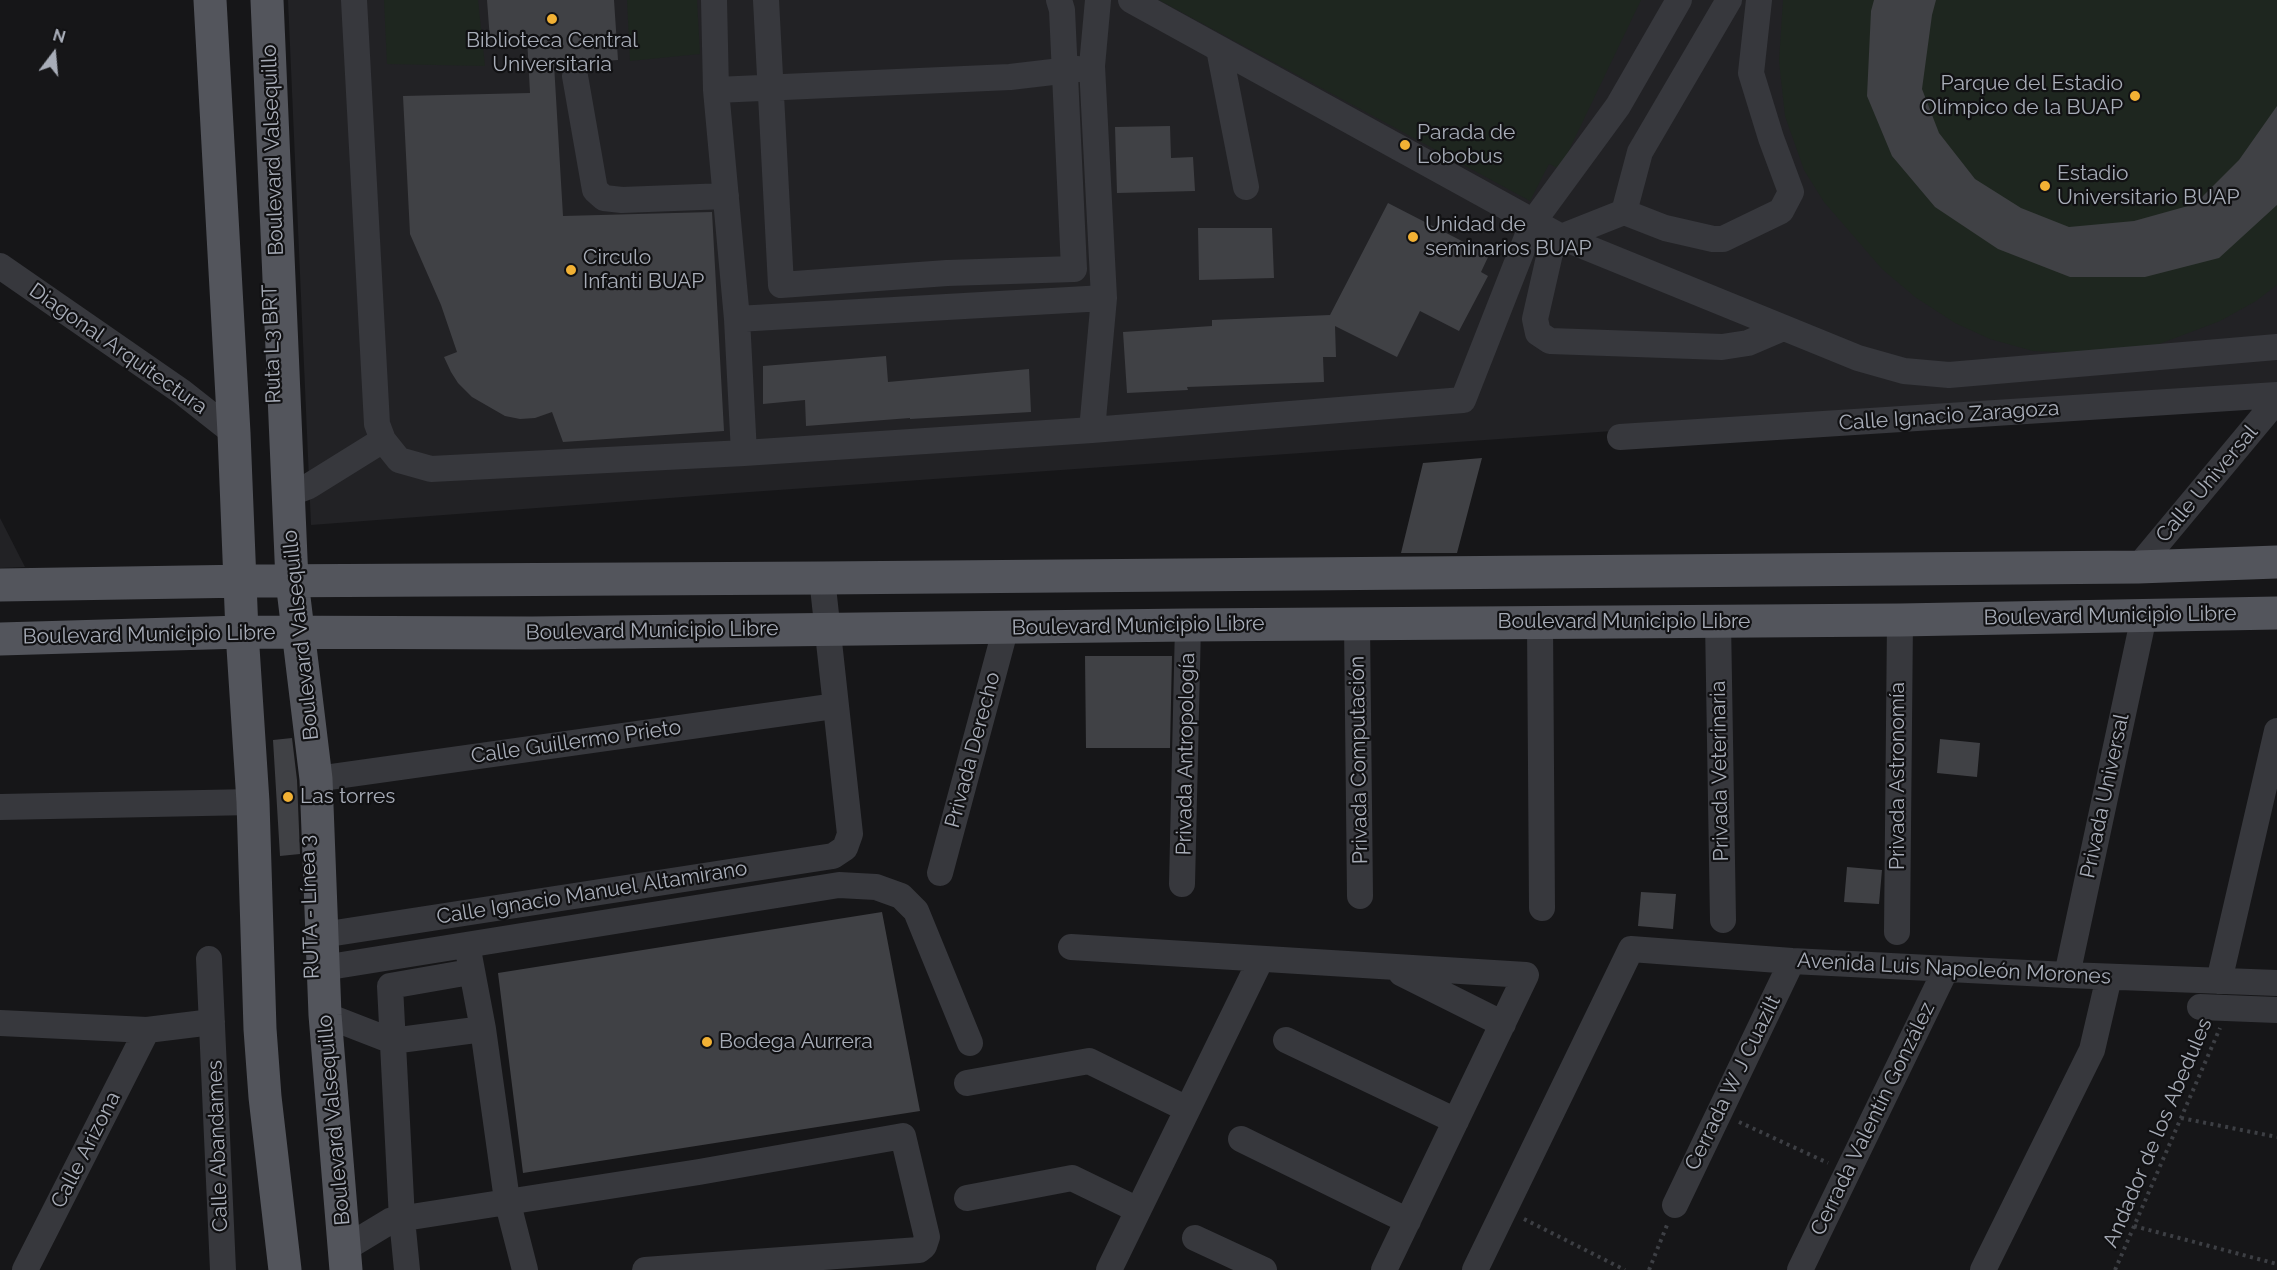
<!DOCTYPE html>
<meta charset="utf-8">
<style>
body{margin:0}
#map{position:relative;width:2277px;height:1270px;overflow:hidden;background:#161618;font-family:Raleway,sans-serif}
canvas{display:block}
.north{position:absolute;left:24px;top:24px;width:60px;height:60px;-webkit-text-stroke:4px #111113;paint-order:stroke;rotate:16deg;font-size:16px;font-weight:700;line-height:24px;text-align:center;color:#a8adb8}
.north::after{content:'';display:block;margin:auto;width:21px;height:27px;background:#a8adb8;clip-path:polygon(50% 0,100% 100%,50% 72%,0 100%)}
</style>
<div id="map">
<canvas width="2277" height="1270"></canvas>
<div class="north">N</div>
</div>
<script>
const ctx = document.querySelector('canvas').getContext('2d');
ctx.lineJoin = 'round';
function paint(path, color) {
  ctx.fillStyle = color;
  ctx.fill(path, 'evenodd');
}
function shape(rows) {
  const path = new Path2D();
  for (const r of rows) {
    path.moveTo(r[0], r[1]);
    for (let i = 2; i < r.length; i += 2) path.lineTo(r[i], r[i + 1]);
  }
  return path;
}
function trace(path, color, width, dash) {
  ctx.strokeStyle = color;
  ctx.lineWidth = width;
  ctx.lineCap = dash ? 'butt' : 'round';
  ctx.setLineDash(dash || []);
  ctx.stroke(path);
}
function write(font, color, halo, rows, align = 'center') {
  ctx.font = font + ' Raleway,sans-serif';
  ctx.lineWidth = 4.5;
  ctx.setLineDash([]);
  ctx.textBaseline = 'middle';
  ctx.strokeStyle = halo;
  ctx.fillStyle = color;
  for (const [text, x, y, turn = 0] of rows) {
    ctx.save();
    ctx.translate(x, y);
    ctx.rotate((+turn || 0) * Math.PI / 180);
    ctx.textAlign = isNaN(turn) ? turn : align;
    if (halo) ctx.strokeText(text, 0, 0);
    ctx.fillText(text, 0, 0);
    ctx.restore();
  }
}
paint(shape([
 [288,0,2277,0,2277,384,736,493,311,525],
 [0,518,25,567,0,568]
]), '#222225');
paint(shape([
 [384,0,478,0,485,66,387,64],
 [627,0,697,0,700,54,630,61],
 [1159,0,1641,0,1560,169,1549,164,1530,201],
 [1783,0,2277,0,2277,285,2256,301,2220,321,2154,346,2080,353,2033,351,1990,339,1955,323,1915,297,1882,269,1824,202,1804,170,1785,116,1779,61]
]), '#1e261f');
paint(shape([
 [487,0,614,0,618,60,554,64,563,216,712,212,724,431,563,442,552,412,535,418,520,419,505,416,472,397,458,383,451,372,444,357,457,352,441,305,410,234,403,96,530,93,527,38,490,40],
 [1874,0,1936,0,1932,15,1922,89,1939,133,1975,179,2021,208,2069,227,2134,221,2195,204,2239,160,2277,106,2277,205,2219,258,2145,277,2070,277,1998,249,1935,207,1892,156,1867,96,1871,11],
 [1170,126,1171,158,1193,157,1195,191,1117,193,1115,127],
 [1388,203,1489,255,1481,272,1488,276,1459,331,1420,311,1397,357,1335,326,1336,357,1323,357,1324,382,1187,387,1188,390,1127,393,1123,332,1212,326,1212,320,1330,315],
 [1198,228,1272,228,1274,278,1199,280],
 [886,356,888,382,1029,369,1031,412,910,419,910,418,806,426,805,400,763,404,763,366],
 [1482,458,1457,553,1401,553,1423,463],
 [1085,656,1172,656,1170,748,1086,748],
 [292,738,297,780,300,854,280,856,273,740],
 [1940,739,1980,743,1977,777,1937,773],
 [1847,867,1882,870,1879,904,1844,902],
 [1641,892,1676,894,1673,929,1638,926],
 [882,912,920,1111,523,1173,498,973]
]), '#404145');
trace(shape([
 [2181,1118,2277,1137],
 [1739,1122,1828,1163],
 [1524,1219,1625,1270],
 [2134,1226,2277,1264],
 [1649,1270,1667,1225],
 [2115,1270,2220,1028]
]), '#3d3f44', 4, [3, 4.5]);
trace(shape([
 [354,0,377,424,383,440,399,460,431,469,744,453,1092,430,1463,400,1533,222,1618,106,1679,0],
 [714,0,716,90,737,319,744,453],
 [766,0,781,285,947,273,1074,269,1062,10,1059,0],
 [1131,0,1561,237,1858,358,1904,371,1949,375,2277,347],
 [1729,0,1640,152,1624,212,1561,237,1550,253,1535,319,1538,333,1550,341,1722,347,1748,343,1783,328],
 [1219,49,1246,187],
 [575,76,595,190,604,198,622,200,726,196],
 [716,90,1010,77,1078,69],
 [1624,212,1665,228,1713,239,1723,239,1781,211,1791,192,1771,138,1751,73,1759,0],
 [0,266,182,392,234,433],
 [737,319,1104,298],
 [1092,430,1104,298,1092,66,1098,0],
 [1620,437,2277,395],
 [288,494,309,486,383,440],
 [2138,567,2277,400],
 [1718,621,1723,920],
 [1540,623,1542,908],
 [1357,624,1360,896],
 [316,779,835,706],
 [0,807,253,802],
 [940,873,1006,627],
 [1182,884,1188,625],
 [1897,932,1900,620],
 [322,935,833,856,845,848,850,834,822,578],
 [1071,947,1526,975,1384,1270],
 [469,955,483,1029,507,1200,525,1270],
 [209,959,223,1270],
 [323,968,839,885,876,887,901,896,916,911,970,1043],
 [1401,973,1503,1024],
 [2067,975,2144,616],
 [2219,981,2277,731],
 [2200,1007,2277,1010],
 [325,1015,392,1041,483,1029],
 [0,1023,147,1030,212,1022],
 [1286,1040,1456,1121],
 [967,1083,1089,1061,1187,1109],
 [1241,1139,1408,1221],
 [967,1198,1072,1178,1138,1210],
 [1675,1205,1792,961],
 [1195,1238,1264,1270],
 [344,1249,392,1220,699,1172,903,1136,927,1237,924,1246,919,1250,645,1270],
 [25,1270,147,1030],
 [407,1270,402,1219,390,986,470,972],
 [1109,1270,1261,959],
 [1475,1270,1631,949,1792,961,2067,975,2277,983],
 [1800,1270,1946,969],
 [1983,1270,2092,1050,2109,977]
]), '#37383d', 26);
trace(shape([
 [210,0,234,433,242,632,253,802,260,1029,265,1097,285,1270],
 [267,0,292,581,316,779,325,1015,346,1270],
 [0,585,250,581,822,578,2138,567,2277,562],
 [0,639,242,632,532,633,1188,625,1900,620,2277,613]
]), '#53555c', 33);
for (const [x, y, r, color] of [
 [552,19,6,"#f2b134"],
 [2135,96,6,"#f2b134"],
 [1405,145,6,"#f2b134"],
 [2045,186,6,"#f2b134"],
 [1413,237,6,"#f2b134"],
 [571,270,6,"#f2b134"],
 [288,797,6,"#f2b134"],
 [707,1042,6,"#f2b134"]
]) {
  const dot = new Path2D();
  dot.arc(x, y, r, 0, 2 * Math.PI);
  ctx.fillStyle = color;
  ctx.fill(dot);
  trace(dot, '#111113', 2);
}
write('21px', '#a8adb8', '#111113', [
 ["Biblioteca Central",552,41,"center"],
 ["Universitaria",552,65,"center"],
 ["Parque del Estadio",2123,84,"right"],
 ["Olímpico de la BUAP",2123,108,"right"],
 ["Parada de",1417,133],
 ["Lobobus",1417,157],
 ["Estadio",2057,174],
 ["Universitario BUAP",2057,198],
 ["Unidad de",1425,225],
 ["seminarios BUAP",1425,249],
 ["Circulo",583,258],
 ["Infanti BUAP",583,282],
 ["Las torres",300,797],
 ["Bodega Aurrera",719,1042]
], 'left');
write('21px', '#a8adb8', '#111113', [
 ["Boulevard Valsequillo",273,150,-92],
 ["Ruta L3 BRT",272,344,-92],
 ["Diagonal Arquitectura",118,349,35],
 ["Calle Ignacio Zaragoza",1949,416,-4],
 ["Calle Universal",2207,484,-50],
 ["Boulevard Municipio Libre",2110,616,-1],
 ["Boulevard Municipio Libre",1624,622],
 ["Boulevard Municipio Libre",1138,626,-1],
 ["Boulevard Municipio Libre",652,631,-1],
 ["Boulevard Municipio Libre",149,635,-1],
 ["Boulevard Valsequillo",301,635,-96],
 ["Calle Guillermo Prieto",576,742,-8],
 ["Privada Derecho",973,750,-75],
 ["Privada Antropología",1186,754,-89],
 ["Privada Computación",1359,760,-91],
 ["Privada Veterinaria",1720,771,-91],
 ["Privada Astronomía",1898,776,-90],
 ["Privada Universal",2105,796,-78],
 ["Calle Ignacio Manuel Altamirano",592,893,-9],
 ["RUTA - Línea 3",310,907,-92],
 ["Avenida Luis Napoleón Morones",1954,969,3],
 ["Cerrada W J Cuazilt",1733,1083,-64],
 ["Cerrada Valentín González",1873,1119,-64],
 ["Boulevard Valsequillo",334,1120,-95],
 ["Andador de los Abedules",2158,1133,-67],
 ["Calle Abandames",218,1146,-92],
 ["Calle Arizona",86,1150,-63]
]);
</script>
